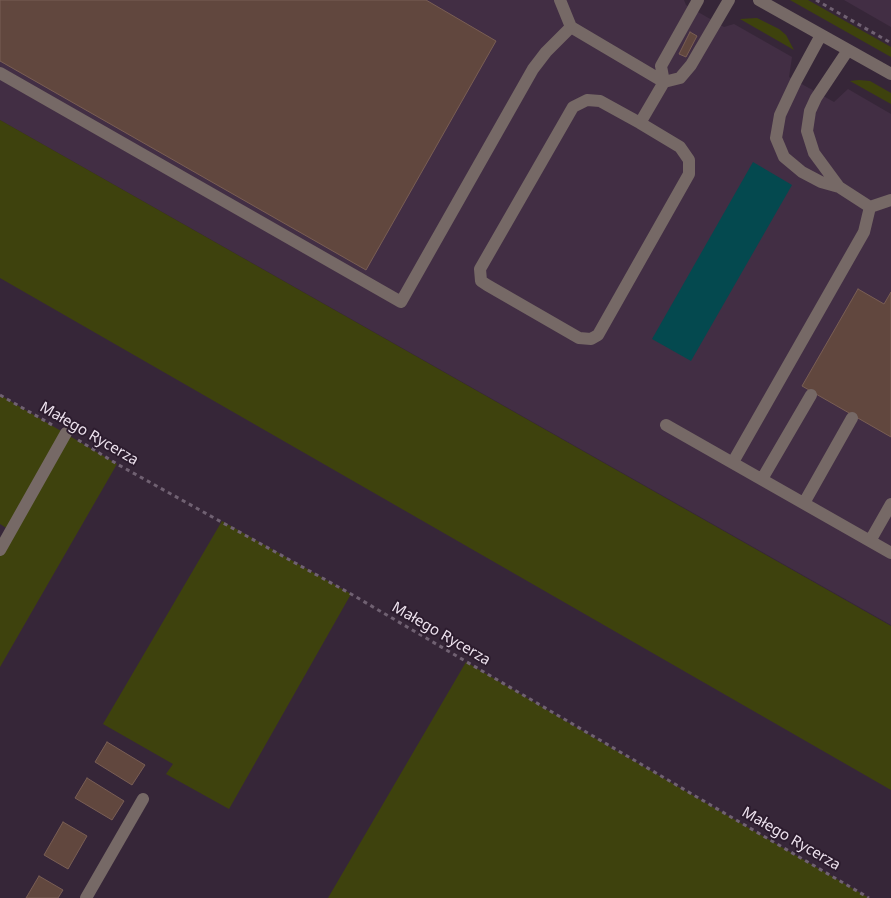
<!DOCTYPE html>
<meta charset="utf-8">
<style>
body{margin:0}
canvas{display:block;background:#362638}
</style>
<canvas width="891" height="898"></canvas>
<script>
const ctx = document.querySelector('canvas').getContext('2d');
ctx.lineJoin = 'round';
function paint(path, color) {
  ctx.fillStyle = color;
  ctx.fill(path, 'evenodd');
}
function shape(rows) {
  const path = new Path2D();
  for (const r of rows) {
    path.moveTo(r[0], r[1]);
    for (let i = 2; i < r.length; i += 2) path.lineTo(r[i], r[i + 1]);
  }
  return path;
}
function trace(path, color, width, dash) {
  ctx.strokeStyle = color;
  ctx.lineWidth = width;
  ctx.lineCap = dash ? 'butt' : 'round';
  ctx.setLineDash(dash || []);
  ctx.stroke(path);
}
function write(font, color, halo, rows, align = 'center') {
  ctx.font = font + ' "Noto Sans",sans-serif';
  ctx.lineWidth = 4;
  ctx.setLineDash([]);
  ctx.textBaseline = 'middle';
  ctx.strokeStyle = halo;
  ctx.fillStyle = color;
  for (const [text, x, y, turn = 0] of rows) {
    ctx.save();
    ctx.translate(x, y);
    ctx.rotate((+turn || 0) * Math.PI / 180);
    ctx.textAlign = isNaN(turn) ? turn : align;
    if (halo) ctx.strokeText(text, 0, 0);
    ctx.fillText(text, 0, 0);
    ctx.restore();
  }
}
paint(shape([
 [0,0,684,0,686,5,724,27,734,24,792,57,789,77,834,102,848,89,891,114,891,625,0,120],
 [844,0,891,0,891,27]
]), '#422e44');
paint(shape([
 [790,0,808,0,891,47,891,57],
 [757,18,779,29,786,35,794,50,740,19],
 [859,80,870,81,891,93,891,104,850,81],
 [0,120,891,626,891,790,0,278],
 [0,395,117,464,0,667,0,550,11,531,0,524],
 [222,521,351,594,229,809,166,774,173,764,103,724],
 [466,662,598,740,869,898,328,898]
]), '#3e420d');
paint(shape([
 [753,162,792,185,691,361,652,339]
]), '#04494f');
const building = shape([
 [0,0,426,0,496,41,366,270,0,61,0,0],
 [690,32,697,36,686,57,679,54,690,32],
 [858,289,884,304,891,292,891,437,802,386,858,289],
 [107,742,145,765,132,785,95,762,107,742],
 [87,778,124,801,112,820,75,798,87,778],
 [63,822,87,836,68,869,44,855,63,822],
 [39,876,63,890,58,898,26,898,39,876]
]);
paint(building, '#61473e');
trace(building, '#795e54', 1);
trace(shape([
 [816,0,891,43],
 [0,395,54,426],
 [78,440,117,464,351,594,869,898]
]), '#706172', 3, [4, 4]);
trace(shape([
 [560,0,571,27,664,82,680,78,691,65,729,0],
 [759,0,891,74],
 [0,73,401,302,533,69,546,52,571,27],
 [640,123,680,147,689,160,689,174,598,335,591,339,579,338,487,285,481,281,480,269,573,107,587,100,600,101,640,123,664,82,661,66,698,0],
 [839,187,814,153,807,131,810,111,816,98,848,50],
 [870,207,891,200],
 [666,425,891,553],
 [733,462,864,232,870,207,839,187,821,182,802,172,784,157,776,138,780,115,796,81,821,35],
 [762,479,811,395],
 [804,503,852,418],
 [870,541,891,504],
 [0,550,66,433],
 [86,898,143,799]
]), '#766966', 12);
write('15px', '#ede2ee', '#2c1c2e', [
 ["Małego Rycerza",89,434,30],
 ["Małego Rycerza",441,634,30],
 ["Małego Rycerza",791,839,30]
]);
</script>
